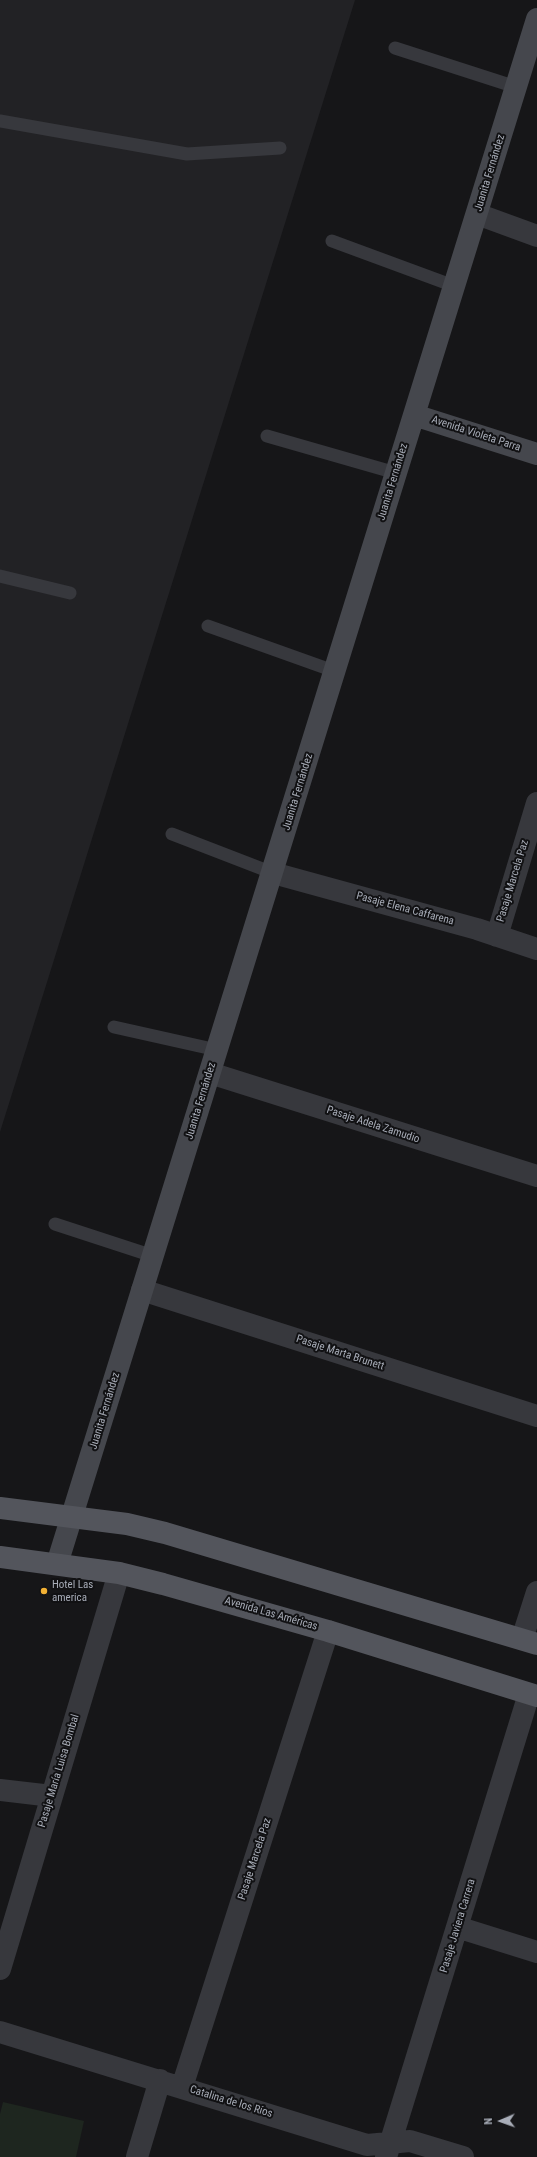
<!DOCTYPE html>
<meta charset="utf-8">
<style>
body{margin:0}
#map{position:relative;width:537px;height:2157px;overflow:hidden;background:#161618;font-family:"Roboto Condensed",sans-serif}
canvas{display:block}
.north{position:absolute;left:481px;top:2101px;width:40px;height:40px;-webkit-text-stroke:3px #111113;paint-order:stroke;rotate:268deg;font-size:11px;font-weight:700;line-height:16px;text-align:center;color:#a8adb8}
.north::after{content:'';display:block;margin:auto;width:14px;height:18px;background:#a8adb8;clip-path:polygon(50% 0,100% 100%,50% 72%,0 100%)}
</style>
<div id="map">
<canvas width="537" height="2157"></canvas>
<div class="north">N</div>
</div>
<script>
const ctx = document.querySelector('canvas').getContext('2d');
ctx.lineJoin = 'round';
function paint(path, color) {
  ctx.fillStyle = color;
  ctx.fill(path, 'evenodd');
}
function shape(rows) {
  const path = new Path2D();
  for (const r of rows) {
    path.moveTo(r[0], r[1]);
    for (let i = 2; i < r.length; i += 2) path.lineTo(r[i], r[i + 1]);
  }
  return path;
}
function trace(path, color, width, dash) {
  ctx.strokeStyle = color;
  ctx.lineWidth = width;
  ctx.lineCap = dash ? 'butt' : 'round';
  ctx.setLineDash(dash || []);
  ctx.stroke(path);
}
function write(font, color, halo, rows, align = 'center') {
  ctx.font = font + ' "Roboto Condensed",sans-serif';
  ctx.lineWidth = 4;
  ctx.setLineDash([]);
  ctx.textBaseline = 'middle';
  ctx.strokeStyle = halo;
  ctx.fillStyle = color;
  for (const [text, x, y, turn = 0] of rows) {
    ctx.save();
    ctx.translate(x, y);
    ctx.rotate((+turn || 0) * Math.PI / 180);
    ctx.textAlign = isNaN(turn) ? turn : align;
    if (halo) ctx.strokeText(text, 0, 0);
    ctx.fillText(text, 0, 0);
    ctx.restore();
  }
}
paint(shape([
 [0,0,355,0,0,1132]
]), '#222225');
paint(shape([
 [3,2102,84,2121,76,2157,0,2157,0,2114]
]), '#1e261f');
trace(shape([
 [395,48,516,87],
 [0,121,187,154,280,148],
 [332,241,454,286],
 [267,436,396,473],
 [0,576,70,593],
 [208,626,334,671],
 [172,834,273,873],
 [114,1027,217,1050],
 [55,1224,153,1256]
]), '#37383d', 13);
trace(shape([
 [477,214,537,236],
 [273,873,477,929,537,949],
 [497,936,537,803],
 [210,1073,537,1176],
 [142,1290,537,1416],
 [522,1639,537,1592],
 [0,1790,52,1796],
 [457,1927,537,1952],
 [0,1969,119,1573],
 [0,2032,367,2145,410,2141,463,2157],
 [182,2087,328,1631],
 [137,2157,160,2080],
 [386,2157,529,1694]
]), '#37383d', 22);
trace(shape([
 [414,415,537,454],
 [57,1564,537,19]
]), '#45474d', 22);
trace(shape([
 [0,1508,127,1524,165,1533,537,1644],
 [0,1557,119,1573,163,1584,328,1631,537,1696]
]), '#53555c', 22);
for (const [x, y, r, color] of [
 [44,1591,4,"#f2b134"]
]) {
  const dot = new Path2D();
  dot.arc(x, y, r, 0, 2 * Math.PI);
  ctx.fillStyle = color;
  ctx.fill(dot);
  trace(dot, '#111113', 1.5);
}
write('11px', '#a8adb8', '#111113', [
 ["Juanita Fernández",490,173,-73],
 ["Avenida Violeta Parra",476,434,18],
 ["Juanita Fernández",393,482,-73],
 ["Juanita Fernández",298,792,-73],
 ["Pasaje Marcela Paz",513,881,-73],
 ["Pasaje Elena Caffarena",405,909,15],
 ["Juanita Fernández",201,1101,-73],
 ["Pasaje Adela Zamudio",373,1125,18],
 ["Pasaje Marta Brunett",340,1353,18],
 ["Juanita Fernández",105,1411,-73],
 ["Avenida Las Américas",271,1614,16],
 ["Pasaje María Luisa Bombal",59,1771,-73],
 ["Pasaje Marcela Paz",255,1859,-72],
 ["Pasaje Javiera Carrera",458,1926,-73],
 ["Catalina de los Ríos",231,2102,17]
]);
write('11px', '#a8adb8', '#111113', [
 ["Hotel Las",52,1585],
 ["america",52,1598]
], 'left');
</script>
